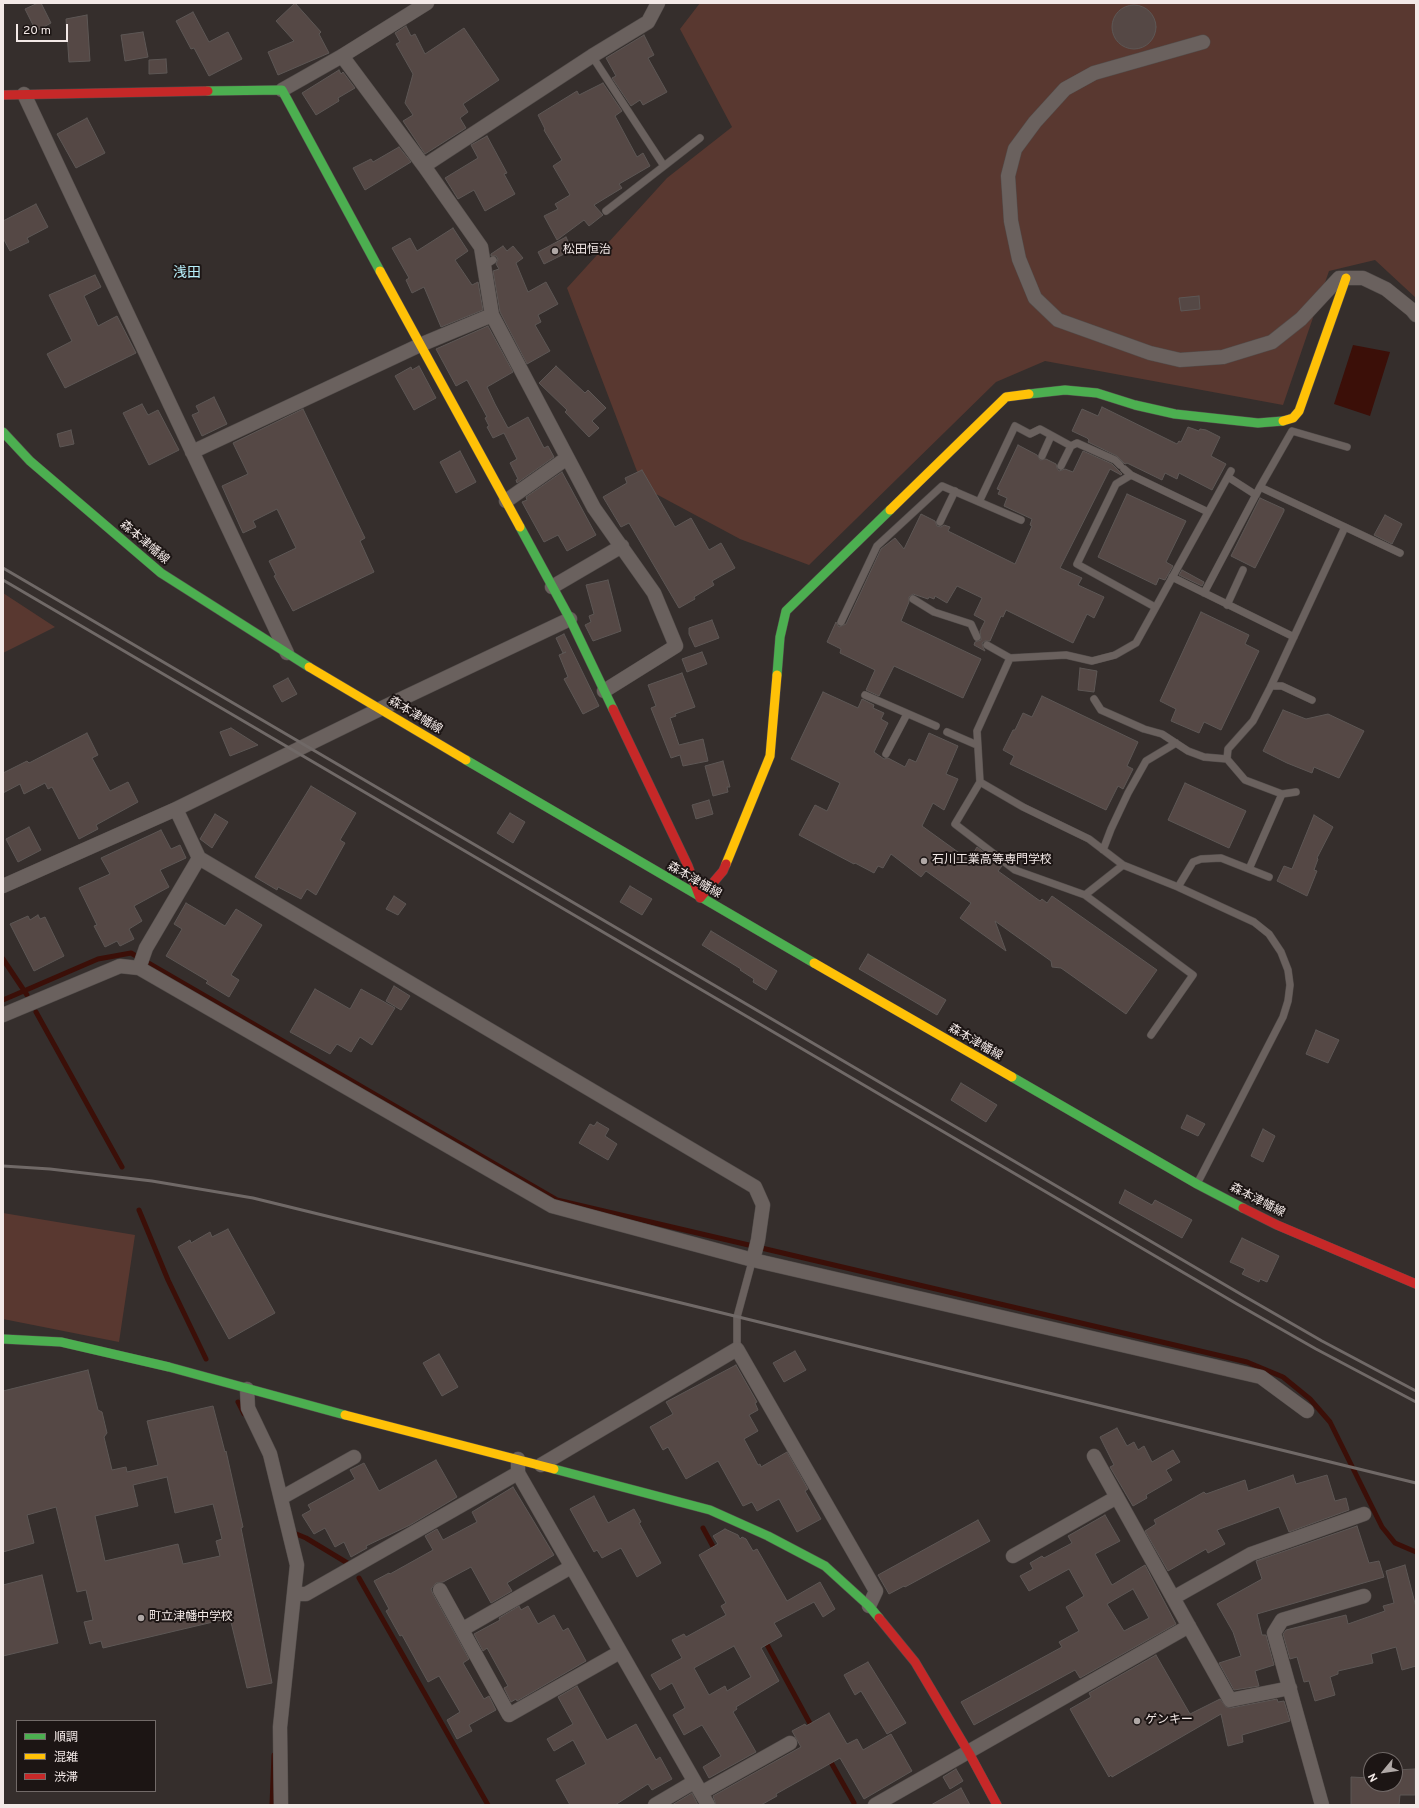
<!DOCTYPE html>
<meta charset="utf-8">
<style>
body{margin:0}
#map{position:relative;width:1419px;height:1808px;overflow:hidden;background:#352e2c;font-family:Overpass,"Noto Sans JP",sans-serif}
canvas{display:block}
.frame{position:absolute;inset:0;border:4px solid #f3e9e7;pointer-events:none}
.legend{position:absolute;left:16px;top:1720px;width:140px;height:72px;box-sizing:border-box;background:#1c1514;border:1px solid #726a68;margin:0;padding:5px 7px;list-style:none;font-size:12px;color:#f3e9e7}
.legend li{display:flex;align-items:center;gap:8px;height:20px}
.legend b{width:20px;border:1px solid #726a68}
.north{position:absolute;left:1363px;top:1752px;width:40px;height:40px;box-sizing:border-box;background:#1c1514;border:1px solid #726a68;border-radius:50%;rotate:241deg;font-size:11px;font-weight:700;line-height:16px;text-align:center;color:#f3e9e7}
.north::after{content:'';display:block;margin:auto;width:14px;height:18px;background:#b0a8a6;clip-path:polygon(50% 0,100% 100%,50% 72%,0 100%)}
.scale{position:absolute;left:16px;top:24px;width:52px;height:18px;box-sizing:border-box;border:2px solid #f3e9e7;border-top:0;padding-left:5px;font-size:12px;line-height:14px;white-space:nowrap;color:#f3e9e7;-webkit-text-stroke:3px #1c1514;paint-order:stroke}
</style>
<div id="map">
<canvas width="1419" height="1808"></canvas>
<div class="frame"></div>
<ul class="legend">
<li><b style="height:5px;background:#4caf50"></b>順調</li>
<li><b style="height:5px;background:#ffc107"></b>混雑</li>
<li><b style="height:5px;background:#c62828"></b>渋滞</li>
</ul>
<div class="north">N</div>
<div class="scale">20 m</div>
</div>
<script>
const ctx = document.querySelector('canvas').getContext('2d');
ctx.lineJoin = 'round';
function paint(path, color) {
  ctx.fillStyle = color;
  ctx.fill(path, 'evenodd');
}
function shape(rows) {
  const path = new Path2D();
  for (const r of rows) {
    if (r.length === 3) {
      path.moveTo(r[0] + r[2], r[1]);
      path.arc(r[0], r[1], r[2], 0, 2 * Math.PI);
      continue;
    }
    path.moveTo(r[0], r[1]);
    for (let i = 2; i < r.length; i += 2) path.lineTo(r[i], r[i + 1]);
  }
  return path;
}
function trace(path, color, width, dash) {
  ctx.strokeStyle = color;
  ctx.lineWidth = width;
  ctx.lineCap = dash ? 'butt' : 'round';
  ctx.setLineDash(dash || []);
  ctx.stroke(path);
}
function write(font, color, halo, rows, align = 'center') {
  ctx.font = font + ' Overpass,"Noto Sans JP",sans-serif';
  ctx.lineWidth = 4;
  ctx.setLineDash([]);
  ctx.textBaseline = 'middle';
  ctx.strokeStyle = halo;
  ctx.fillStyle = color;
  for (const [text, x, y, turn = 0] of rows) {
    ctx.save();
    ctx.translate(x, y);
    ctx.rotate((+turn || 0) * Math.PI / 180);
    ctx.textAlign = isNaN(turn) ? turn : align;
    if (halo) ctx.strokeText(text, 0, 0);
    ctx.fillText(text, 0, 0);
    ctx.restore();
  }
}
paint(shape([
 [700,3,1416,3,1416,298,1375,260,1329,271,1283,405,1045,361,996,382,809,565,740,539,643,487,567,288,667,178,732,127,680,29],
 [3,593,55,627,3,653],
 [3,1213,135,1235,119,1342,3,1319]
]), '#593830');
paint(shape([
 [1353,345,1390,352,1370,416,1334,404]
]), '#3b0f08');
trace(shape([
 [3,959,27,995],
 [3,1000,98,959,131,953,557,1200,1247,1362,1283,1377,1310,1399,1330,1422,1382,1527,1395,1543,1416,1552],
 [36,1012,122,1167],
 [139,1210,168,1280,206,1359],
 [238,1402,244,1414],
 [703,1528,716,1552],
 [294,1533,306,1538,349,1564],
 [359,1578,488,1805],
 [764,1639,813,1729],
 [828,1757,854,1803],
 [272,1805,274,1755]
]), '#3b0f08', 5);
const building = shape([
 [38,3,41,3,51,23,36,31,25,9,38,3],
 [295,3,321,32,319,34,329,53,278,75,268,52,294,41,276,21,295,3],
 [1134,27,22],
 [193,12,209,42,228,32,242,59,209,76,194,48,191,49,176,21,193,12],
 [87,15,90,61,69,62,66,19,87,15],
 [406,26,411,36,415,34,425,54,464,28,499,80,463,104,468,112,460,118,466,128,425,154,403,121,413,115,405,103,413,74,396,44,400,42,395,33,406,26],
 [143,32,148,57,125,61,121,35,143,32],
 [644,35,654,55,648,58,667,92,643,105,640,100,631,106,612,78,616,76,606,58,644,35],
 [166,59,167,73,149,74,149,60,166,59],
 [339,70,341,74,343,72,355,88,338,98,339,101,316,115,302,93,339,70],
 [603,83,622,111,615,116,637,157,643,153,650,166,619,184,622,188,594,205,603,215,589,226,584,220,557,240,544,216,558,209,555,204,570,195,553,166,562,160,544,130,545,129,538,115,577,91,579,95,603,83],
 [87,118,105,153,76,168,57,134,87,118],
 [487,136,507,173,504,174,515,194,485,211,474,190,458,199,445,178,478,158,471,145,487,136],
 [399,147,411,162,365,190,353,168,371,159,373,162,399,147],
 [36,204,48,227,27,238,29,242,10,251,3,238,3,221,36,204],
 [453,228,468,251,455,260,472,285,478,282,483,310,441,327,424,287,412,293,406,280,409,278,392,248,410,238,417,251,453,228],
 [566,237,572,250,544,264,538,252,566,237],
 [503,246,507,251,513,246,523,258,516,263,528,292,546,282,558,304,538,315,541,322,535,325,550,351,527,364,500,312,493,271,499,269,496,264,498,259,496,256,491,256,491,254,503,246],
 [95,275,101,287,84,296,98,326,117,316,136,353,65,388,47,354,72,341,49,295,95,275],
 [1199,296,1200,309,1181,311,1179,298,1199,296],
 [488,326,513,372,487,387,495,404,508,428,528,417,544,448,548,446,554,457,517,483,516,480,518,479,510,463,517,459,504,433,493,438,487,427,489,426,485,418,487,417,467,380,456,386,436,349,488,326],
 [419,366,436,398,414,410,395,376,411,367,412,370,419,366],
 [556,366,585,393,588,390,606,408,592,421,599,428,589,437,565,412,567,410,539,383,556,366],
 [214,397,227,424,202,436,192,415,199,412,196,406,214,397],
 [142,404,148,415,158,410,179,450,149,465,123,413,142,404],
 [1102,407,1177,444,1179,441,1181,442,1188,427,1199,431,1200,429,1206,430,1220,437,1211,456,1226,464,1212,490,1179,473,1177,479,1165,473,1162,480,1127,463,1125,464,1117,456,1088,442,1089,440,1087,438,1072,431,1082,409,1098,416,1102,407],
 [303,409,365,538,360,541,374,572,293,611,274,576,276,575,269,561,296,548,277,509,253,521,256,527,243,533,222,486,248,474,233,443,303,409],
 [71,430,74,444,60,447,57,434,71,430],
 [1018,445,1037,455,1040,460,1046,459,1056,464,1057,468,1059,471,1065,469,1073,472,1083,451,1112,464,1122,474,1121,475,1110,469,1060,568,1082,578,1078,585,1104,597,1094,618,1087,614,1073,643,1006,610,1003,617,1001,616,990,641,985,641,982,643,983,647,985,651,974,645,975,642,981,640,980,631,985,621,974,615,982,598,957,586,947,603,935,596,934,599,929,597,928,599,913,594,909,597,909,602,901,621,981,659,963,698,894,666,879,696,866,690,875,670,840,653,841,649,827,642,836,622,839,627,846,624,881,549,895,538,904,549,921,514,935,521,937,526,941,527,944,525,950,527,948,531,1015,564,1032,526,1030,525,1032,519,1004,506,1007,498,998,494,1000,490,997,489,1018,445],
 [460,451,476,482,456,493,440,462,460,451],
 [642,470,675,527,691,518,709,550,721,543,735,568,712,581,714,585,694,597,695,599,679,608,629,523,621,527,603,497,627,483,625,478,642,470],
 [562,472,596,535,567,551,558,535,544,542,522,502,527,500,526,497,562,472],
 [1127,494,1186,521,1166,562,1173,566,1165,580,1159,578,1156,585,1098,557,1127,494],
 [1260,498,1284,509,1284,511,1255,568,1231,556,1260,498],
 [1385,515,1402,524,1392,544,1374,535,1385,515],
 [1182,570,1204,582,1202,586,1179,575,1182,570],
 [608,580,621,631,593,641,585,625,591,622,589,616,594,614,586,585,608,580],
 [1201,612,1249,635,1245,644,1259,651,1221,730,1204,722,1199,733,1171,721,1176,709,1160,701,1201,612],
 [712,620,719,638,695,647,689,634,689,628,712,620],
 [564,634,599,706,583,714,564,679,568,677,559,655,566,652,563,653,556,638,564,634],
 [702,652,707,664,687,672,682,659,702,652],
 [1080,668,1097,671,1094,692,1078,690,1080,668],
 [682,673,695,707,675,714,676,716,670,718,679,745,703,739,708,761,683,766,680,755,671,758,651,708,656,706,648,685,682,673],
 [288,678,297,694,282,702,273,686,288,678],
 [823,692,858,708,862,699,874,705,873,708,884,713,881,719,888,723,874,752,884,759,888,758,905,767,909,759,916,762,929,733,958,746,946,774,958,779,944,810,933,803,922,826,969,860,977,847,1002,866,998,871,1040,901,1042,899,1047,903,1052,896,1157,970,1126,1014,1061,968,1052,967,1051,961,995,921,1006,951,960,918,971,903,926,871,921,877,891,854,883,868,878,866,874,873,855,863,854,864,799,835,815,805,827,811,840,783,791,759,823,692],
 [1042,696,1138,742,1127,766,1133,769,1123,789,1118,786,1106,810,1010,764,1014,756,1003,750,1013,730,1015,730,1023,713,1032,717,1042,696],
 [1283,710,1306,719,1328,714,1364,731,1339,778,1314,767,1312,773,1287,763,1263,751,1283,710],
 [231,728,258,745,230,756,220,732,231,728],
 [87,733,98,755,92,758,110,791,128,782,138,802,96,825,98,829,79,839,52,787,48,789,45,783,24,794,20,784,3,793,3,773,27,761,29,763,87,733],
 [723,761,730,787,727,787,728,792,713,796,705,766,723,761],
 [1185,783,1246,811,1229,848,1168,820,1185,783],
 [311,786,356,813,340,840,345,843,316,895,307,889,301,899,278,887,277,890,255,877,311,786],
 [709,800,713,814,696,819,692,805,709,800],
 [510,813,525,822,513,843,497,833,510,813],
 [215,814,228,822,212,848,200,839,215,814],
 [1314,815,1333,827,1317,858,1318,859,1314,870,1317,871,1307,896,1277,881,1284,866,1292,869,1314,815],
 [29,827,41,850,18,862,6,839,29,827],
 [161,830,171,849,180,845,186,858,160,870,169,887,134,906,142,921,129,929,134,939,120,946,117,941,105,947,94,926,97,925,79,888,110,874,101,858,161,830],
 [630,886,652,899,642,915,620,902,630,886],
 [394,896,406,904,398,915,386,909,394,896],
 [186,903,225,926,236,909,262,925,231,975,239,980,229,997,206,983,208,981,166,956,182,929,174,924,186,903],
 [38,915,40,919,45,917,64,956,34,971,10,924,28,916,30,920,38,915],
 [711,931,777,971,766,990,753,982,754,979,740,970,741,969,702,945,711,931],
 [868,954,946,1000,937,1015,859,969,868,954],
 [394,986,410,996,401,1010,386,1001,394,986],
 [315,989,350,1009,361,989,395,1008,372,1045,360,1037,351,1052,337,1044,330,1054,290,1032,315,989],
 [1316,1030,1339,1040,1328,1063,1306,1054,1316,1030],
 [961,1083,997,1105,986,1122,951,1100,961,1083],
 [1187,1115,1205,1124,1198,1136,1181,1128,1187,1115],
 [597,1122,609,1129,605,1136,617,1144,608,1160,579,1143,590,1124,594,1126,597,1122],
 [1263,1129,1275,1136,1263,1162,1251,1156,1263,1129],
 [1125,1190,1152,1205,1155,1200,1192,1220,1182,1238,1119,1203,1125,1190],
 [228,1229,275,1313,229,1339,178,1247,190,1240,191,1243,210,1232,212,1237,228,1229],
 [1242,1238,1279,1256,1267,1282,1260,1279,1259,1282,1242,1274,1245,1269,1230,1262,1242,1238],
 [795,1351,806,1370,784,1382,773,1363,795,1351],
 [439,1354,458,1387,442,1396,423,1363,439,1354],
 [736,1365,757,1402,755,1403,758,1410,749,1415,758,1431,744,1439,758,1465,760,1464,761,1467,787,1452,808,1489,805,1491,821,1519,797,1532,779,1499,757,1511,752,1502,743,1506,718,1461,686,1479,668,1447,663,1450,650,1427,673,1414,666,1402,736,1365],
 [88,1370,98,1410,102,1412,107,1433,104,1437,112,1470,126,1467,127,1472,158,1465,147,1421,213,1406,225,1452,226,1451,243,1527,241,1528,272,1683,247,1688,230,1618,103,1648,101,1641,90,1644,84,1622,93,1620,86,1590,77,1592,56,1507,27,1515,34,1543,3,1552,3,1391,88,1370],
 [167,1477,175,1513,213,1504,222,1539,216,1541,220,1556,183,1564,178,1544,105,1561,95,1516,138,1506,133,1485,167,1477],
 [1117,1428,1127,1446,1134,1442,1138,1450,1144,1446,1152,1462,1173,1450,1180,1462,1166,1470,1172,1480,1146,1495,1147,1498,1133,1506,1110,1467,1114,1465,1100,1437,1117,1428],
 [436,1460,457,1497,410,1525,366,1546,367,1548,351,1557,344,1542,335,1547,325,1528,314,1534,302,1515,311,1510,308,1505,355,1479,350,1470,364,1463,379,1491,436,1460],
 [1293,1475,1296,1484,1327,1475,1335,1501,1346,1498,1349,1510,1289,1532,1279,1507,1217,1530,1225,1544,1208,1553,1206,1549,1168,1571,1145,1531,1156,1524,1154,1520,1204,1492,1206,1494,1245,1480,1248,1491,1293,1475],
 [513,1487,554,1555,507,1583,512,1591,491,1603,471,1567,443,1582,436,1583,431,1589,433,1594,469,1659,463,1663,484,1699,489,1696,496,1710,469,1725,472,1731,457,1739,447,1720,460,1712,439,1676,428,1682,402,1635,400,1636,386,1611,389,1609,374,1581,389,1573,390,1574,433,1550,425,1536,437,1529,443,1540,477,1522,472,1512,513,1487],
 [594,1496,608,1523,634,1509,641,1522,639,1523,661,1563,637,1577,621,1548,602,1558,597,1550,594,1552,570,1509,594,1496],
 [1105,1515,1120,1541,1095,1554,1112,1585,1145,1565,1176,1624,1080,1678,1075,1670,974,1725,961,1702,1062,1647,1059,1642,1079,1631,1066,1607,1084,1596,1069,1569,1029,1591,1020,1576,1033,1569,1030,1563,1042,1556,1044,1558,1072,1543,1068,1536,1105,1515],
 [1133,1589,1149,1618,1124,1631,1107,1604,1133,1589],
 [978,1520,990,1541,905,1587,904,1586,889,1594,878,1575,978,1520],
 [1357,1526,1369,1563,1379,1561,1384,1577,1257,1614,1262,1635,1266,1635,1274,1665,1255,1671,1259,1686,1234,1690,1219,1663,1241,1656,1233,1632,1217,1604,1262,1579,1256,1561,1357,1526],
 [725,1529,738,1535,740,1539,742,1537,746,1539,753,1551,757,1549,787,1601,820,1582,835,1609,823,1617,814,1602,774,1623,782,1636,761,1648,779,1681,736,1707,737,1709,733,1712,756,1752,709,1778,703,1767,721,1756,702,1725,684,1735,673,1715,685,1708,672,1683,660,1690,651,1675,682,1658,672,1640,684,1634,686,1637,726,1615,721,1606,726,1603,699,1555,718,1544,713,1536,725,1529],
 [734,1646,751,1677,727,1691,725,1686,709,1695,694,1668,734,1646],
 [1405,1565,1416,1607,1416,1666,1402,1670,1396,1647,1371,1654,1373,1663,1338,1671,1338,1674,1330,1677,1335,1695,1315,1701,1309,1681,1304,1682,1297,1657,1290,1659,1283,1634,1286,1630,1346,1615,1348,1624,1385,1611,1383,1606,1394,1603,1386,1571,1405,1565],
 [42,1575,58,1643,3,1656,3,1585,42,1575],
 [519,1606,521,1610,528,1606,538,1624,554,1615,563,1631,568,1628,586,1661,517,1701,516,1699,511,1702,504,1688,508,1686,487,1648,483,1651,474,1634,500,1620,499,1618,519,1606],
 [1156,1655,1190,1714,1220,1699,1226,1707,1231,1708,1277,1699,1278,1702,1284,1701,1290,1721,1242,1735,1243,1742,1228,1746,1221,1714,1112,1777,1111,1775,1109,1777,1070,1709,1091,1697,1089,1693,1156,1655],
 [868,1662,906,1723,887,1734,861,1691,855,1695,844,1675,868,1662],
 [577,1686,607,1740,636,1724,656,1760,660,1757,672,1779,652,1790,648,1784,615,1805,570,1805,556,1780,586,1764,573,1740,554,1751,547,1739,573,1724,558,1697,577,1686],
 [829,1713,847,1744,857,1739,863,1750,891,1734,912,1771,864,1799,840,1758,776,1794,777,1796,761,1805,716,1805,713,1796,801,1747,792,1731,805,1724,806,1726,829,1713],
 [956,1769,963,1781,950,1789,943,1777,956,1769],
 [1415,1769,1415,1795,1400,1795,1399,1805,1351,1805,1351,1777,1371,1778,1371,1784,1395,1784,1395,1770,1415,1769],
 [961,1788,970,1805,931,1805,961,1788],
 [692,1793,698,1805,672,1805,692,1793]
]);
paint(building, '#554845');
trace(building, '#5d5755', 1);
const lane = shape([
 [592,56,664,166,606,211],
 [664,166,700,138],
 [484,266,493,260],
 [1042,456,1051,436],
 [1061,466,1071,446],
 [1124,469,1131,475],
 [1228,477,1256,495],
 [1260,487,1345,527],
 [979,502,1015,426,1030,434,1040,429,1071,446,1077,443,1115,460,1120,465],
 [940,522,955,491],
 [1172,577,1294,637],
 [1204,593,1260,487,1292,431,1347,447],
 [913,599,934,612,971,624,977,637],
 [1227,605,1243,570],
 [1155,607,1077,564,1116,484,1131,475,1208,512],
 [841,622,877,546,942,486,1021,520],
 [987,645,1010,658],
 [1271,686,1282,686,1312,700],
 [865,695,936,726],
 [1094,699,1101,710,1144,729,1162,734,1188,751,1204,757,1227,759],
 [947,732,977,745],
 [886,754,907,714],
 [980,782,977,731,1010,658,1066,655,1092,661,1115,655,1136,643,1231,471],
 [1282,794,1245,780,1227,759,1228,749,1253,721,1271,686,1345,527,1400,553],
 [1103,850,1111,829,1128,793,1146,761,1176,743],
 [1249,869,1282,794,1296,792],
 [1178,887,1193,862,1201,859,1221,858,1269,877],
 [1085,895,1015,870,955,824,980,782,1023,807,1089,839,1123,865],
 [1151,1035,1193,975,1085,895,1123,865,1178,887,1254,922,1269,934,1281,952,1288,970,1290,985,1288,1001,1283,1017,1198,1182],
 [737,1349,737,1317,753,1258]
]);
const street = shape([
 [1203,42,1094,73,1065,89,1035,122,1015,149,1008,176,1011,221,1019,259,1035,298,1058,320,1150,353,1180,360,1223,357,1272,342,1301,319,1339,278,1363,278,1386,289,1412,310,1416,315],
 [342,56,424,166,481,247,492,315,594,508,654,593,676,646,604,691],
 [282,90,342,56,427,3],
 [24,94,287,653],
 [424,166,592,56,648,22,658,3],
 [192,452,420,345,492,315],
 [506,501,567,458],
 [552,587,622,546],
 [176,809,199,858,755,1187,763,1205,758,1240,754,1256],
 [3,886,176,809,380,709,570,619],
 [139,968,146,948,199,858],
 [3,1015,120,966,139,968,552,1206,753,1260,1261,1377,1307,1411],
 [247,1389,248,1408,270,1454,297,1565,280,1727,281,1805],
 [1094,1456,1230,1700,1290,1688],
 [518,1459,518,1473,708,1805],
 [541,1465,737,1349,876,1591,869,1606],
 [281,1498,354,1457],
 [1013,1556,1117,1497],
 [440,1590,509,1715,620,1652],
 [294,1594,306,1594,518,1473],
 [1173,1598,1251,1554,1364,1514],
 [463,1629,571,1567],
 [701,1793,790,1743],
 [655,1805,694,1782],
 [875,1805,1189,1626],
 [1322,1805,1274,1633,1282,1620,1364,1596]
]);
const fast = shape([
 [208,91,282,90,380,271],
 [1029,394,1065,390,1097,393,1135,405,1175,414,1258,423,1283,421],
 [3,432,30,461,161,573,309,667],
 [520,527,570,619,613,709],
 [777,675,780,637,786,611,890,510],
 [466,760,814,963],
 [1012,1077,1197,1184,1243,1208],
 [3,1339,61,1342,169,1367,345,1415],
 [554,1469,710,1510,768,1536,825,1566,869,1606,879,1618]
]);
const slow = shape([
 [380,271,520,527],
 [1283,421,1293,418,1299,411,1346,278],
 [890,510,1006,397,1029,394],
 [309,667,466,760],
 [726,864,770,756,777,675],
 [814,963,1012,1077],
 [345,1415,554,1469]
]);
const jam = shape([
 [3,95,208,91],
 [613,709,688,866,700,898,723,871,726,864],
 [1243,1208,1277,1225,1416,1284],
 [879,1618,915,1662,969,1753,997,1805]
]);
trace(lane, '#534d4b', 8);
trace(street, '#534d4b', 15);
trace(fast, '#534d4b', 10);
trace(slow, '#534d4b', 10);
trace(jam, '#534d4b', 10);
trace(lane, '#6a615e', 7);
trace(street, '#6a615e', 14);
trace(fast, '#4caf50', 9);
trace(slow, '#ffc107', 9);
trace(jam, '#c62828', 9);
trace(shape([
 [3,568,1244,1296,1322,1341,1416,1391],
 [3,580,1237,1304,1316,1349,1416,1402],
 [3,1166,50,1169,152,1181,253,1198,1416,1483]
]), '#706967', 3);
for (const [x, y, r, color] of [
 [555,251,4,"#b0a8a6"],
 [924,861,4,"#b0a8a6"],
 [141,1618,4,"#b0a8a6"],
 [1137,1721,4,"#b0a8a6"]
]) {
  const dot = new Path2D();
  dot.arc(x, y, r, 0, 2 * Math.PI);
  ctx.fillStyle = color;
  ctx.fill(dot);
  trace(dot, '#1c1514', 1.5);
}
write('12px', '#f3e9e7', '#1c1514', [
 ["松田恒治",563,251],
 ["石川工業高等専門学校",932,861],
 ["町立津幡中学校",149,1618],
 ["ゲンキー",1145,1721]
], 'left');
write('12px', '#f3e9e7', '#1c1514', [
 ["森本津幡線",144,543,40],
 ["森本津幡線",415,716,31],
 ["森本津幡線",694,881,30],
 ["森本津幡線",975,1043,30],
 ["森本津幡線",1257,1201,27]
]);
write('14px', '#b7f0fc', '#1c1514', [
 ["浅田",187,274]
]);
</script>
